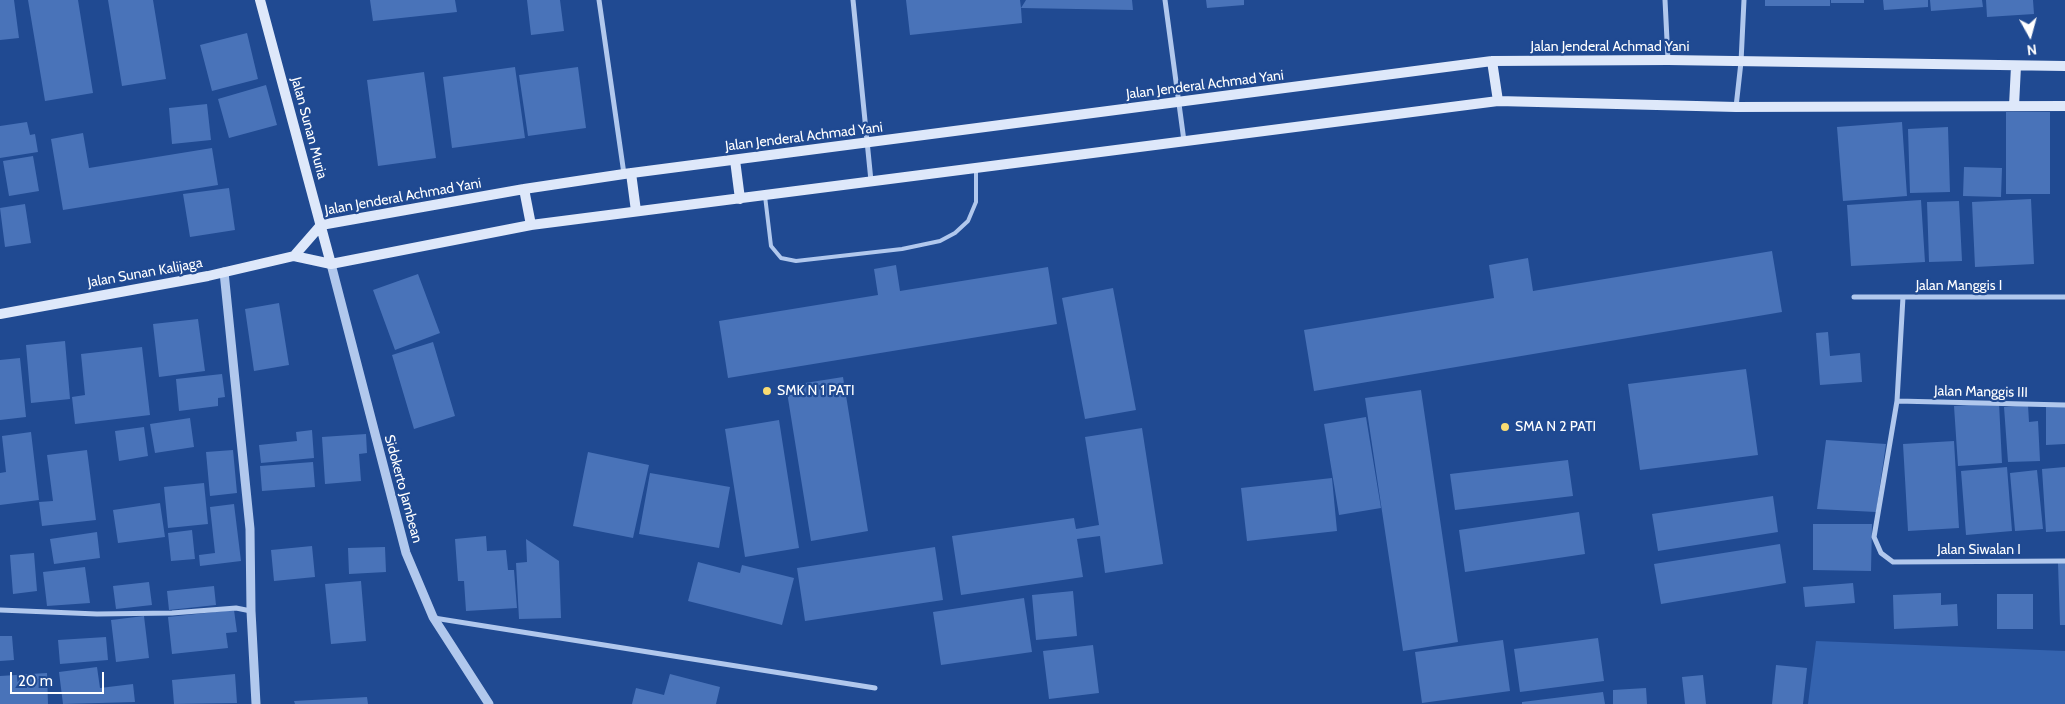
<!DOCTYPE html>
<style>
body{margin:0}
#map{position:relative;width:2065px;height:704px;overflow:hidden;background:#204a92;font-family:Cabin,sans-serif}
canvas{display:block}
.north{position:absolute;left:2005px;top:10px;width:50px;height:50px;-webkit-text-stroke:4px #204a92;paint-order:stroke;rotate:173deg;font-size:14px;font-weight:700;line-height:20px;text-align:center;color:#fff}
.north::after{content:'';display:block;margin:auto;width:18px;height:22px;background:#fff;clip-path:polygon(50% 0,100% 100%,50% 72%,0 100%)}
.scale{position:absolute;left:10px;top:672px;width:94px;height:22px;box-sizing:border-box;border:2px solid #fff;border-top:0;padding-left:6px;font-size:15px;line-height:18px;white-space:nowrap;color:#fff;-webkit-text-stroke:4px #204a92;paint-order:stroke}
</style>
<div id="map">
<canvas width="2065" height="704"></canvas>
<div class="north">N</div>
<div class="scale">20 m</div>
</div>
<script>
const ctx = document.querySelector('canvas').getContext('2d');
ctx.lineJoin = 'round';
function paint(path, color) {
  ctx.fillStyle = color;
  ctx.fill(path, 'evenodd');
}
function shape(rows) {
  const path = new Path2D();
  for (const r of rows) {
    path.moveTo(r[0], r[1]);
    for (let i = 2; i < r.length; i += 2) path.lineTo(r[i], r[i + 1]);
  }
  return path;
}
function trace(path, color, width, dash) {
  ctx.strokeStyle = color;
  ctx.lineWidth = width;
  ctx.lineCap = dash ? 'butt' : 'round';
  ctx.setLineDash(dash || []);
  ctx.stroke(path);
}
function write(font, color, halo, rows, align = 'center') {
  ctx.font = font + ' Cabin,sans-serif';
  ctx.lineWidth = 4.5;
  ctx.setLineDash([]);
  ctx.textBaseline = 'middle';
  ctx.strokeStyle = halo;
  ctx.fillStyle = color;
  for (const [text, x, y, turn = 0] of rows) {
    ctx.save();
    ctx.translate(x, y);
    ctx.rotate((+turn || 0) * Math.PI / 180);
    ctx.textAlign = isNaN(turn) ? turn : align;
    if (halo) ctx.strokeText(text, 0, 0);
    ctx.fillText(text, 0, 0);
    ctx.restore();
  }
}
paint(shape([
 [1816,641,2065,651,2065,704,1808,704]
]), '#3463af');
paint(shape([
 [0,0,14,0,19,38,0,40],
 [28,0,78,0,93,93,45,101],
 [108,0,153,0,166,79,122,86],
 [370,0,455,0,457,12,373,21],
 [527,0,560,0,564,31,531,35],
 [906,0,1020,0,1021,8,1026,0,1132,0,1133,10,1021,8,1022,23,910,35],
 [1206,0,1244,0,1244,5,1207,8],
 [1765,0,1830,0,1830,6,1765,6],
 [1831,0,1864,0,1864,3,1831,3],
 [1883,0,1928,0,1928,7,1884,10],
 [1930,0,1982,0,1983,7,1931,11],
 [1986,0,2033,0,2034,14,1987,17],
 [247,33,258,79,212,91,200,45],
 [515,67,525,138,452,148,443,77],
 [578,67,586,128,528,136,519,75],
 [424,72,436,158,378,166,367,80],
 [266,85,277,125,229,138,218,99],
 [207,104,211,140,172,144,169,108],
 [2006,112,2050,112,2050,194,2006,194],
 [27,122,30,135,35,134,38,152,0,158,0,126],
 [1902,122,1907,196,1843,201,1837,127],
 [1948,127,1950,192,1910,193,1908,129],
 [83,133,89,168,212,148,218,185,63,210,51,139],
 [33,156,39,191,9,196,3,161],
 [1964,167,2002,168,2001,197,1963,196],
 [229,188,235,230,190,237,183,194],
 [2031,199,2034,264,1975,267,1972,202],
 [1921,200,1925,262,1851,266,1847,205],
 [1959,201,1962,261,1929,262,1927,202],
 [25,204,31,243,5,247,0,208],
 [1772,251,1782,312,1314,391,1304,330,1494,298,1489,265,1528,258,1533,291],
 [896,265,900,291,1048,267,1057,324,728,378,719,321,878,295,874,269],
 [418,274,440,333,395,350,373,290],
 [1113,288,1136,410,1085,419,1062,298],
 [279,303,289,365,254,371,245,309],
 [198,319,205,371,159,377,153,324],
 [1828,332,1830,356,1860,353,1862,382,1820,385,1816,333],
 [65,341,70,399,31,403,26,345],
 [433,342,455,416,414,429,392,355],
 [142,347,150,415,75,424,72,397,85,395,81,354],
 [20,358,26,417,0,420,0,360],
 [1746,369,1758,455,1640,470,1628,384],
 [222,374,225,397,218,398,218,406,179,411,176,379],
 [843,377,868,531,811,541,786,386],
 [1421,390,1458,642,1403,651,1365,398],
 [1999,403,2002,463,1958,466,1954,406],
 [2028,405,2029,422,2038,421,2040,461,2008,462,2004,407],
 [2046,406,2065,406,2065,444,2046,445],
 [1366,417,1381,508,1339,515,1324,424],
 [190,418,194,447,155,453,150,424],
 [779,420,799,548,745,557,725,429],
 [144,427,148,456,119,461,115,431],
 [1142,428,1163,564,1105,573,1100,536,1077,539,1083,577,961,595,952,536,1074,518,1076,529,1099,525,1085,437],
 [312,430,314,458,261,463,259,445,297,441,296,432],
 [31,432,39,500,0,505,0,473,6,472,2,436],
 [366,434,367,453,359,454,361,481,325,484,322,437],
 [1826,440,1886,444,1876,512,1817,509],
 [1954,441,1959,528,1908,531,1903,444],
 [87,450,96,520,42,526,39,502,53,501,47,455],
 [233,450,237,493,210,496,206,452],
 [588,452,649,465,633,538,573,526],
 [1568,460,1573,496,1455,510,1450,474],
 [313,462,315,487,262,491,260,466],
 [2007,467,2012,531,1966,535,1961,471],
 [2065,467,2065,531,2046,532,2042,469],
 [2037,470,2043,529,2015,531,2010,473],
 [650,473,730,487,719,548,639,534],
 [1332,478,1337,531,1247,541,1241,488],
 [204,483,208,524,168,528,164,487],
 [1773,496,1778,532,1658,551,1652,514],
 [160,503,165,537,118,543,113,510],
 [234,504,241,561,200,566,199,555,215,553,210,507],
 [1579,512,1585,554,1465,572,1459,530],
 [1813,524,1872,524,1871,571,1813,570],
 [192,530,195,559,171,561,168,533],
 [97,532,100,558,54,564,50,539],
 [486,536,487,551,506,550,508,570,514,570,517,608,466,611,464,581,458,581,455,539],
 [526,539,559,561,561,618,519,619,516,563,527,562],
 [1780,544,1786,583,1661,604,1654,564],
 [312,546,315,577,274,581,271,550],
 [385,547,386,572,349,574,348,548],
 [935,547,943,600,805,621,797,568],
 [34,553,37,591,13,594,10,555],
 [698,562,740,573,742,565,794,578,782,625,688,601],
 [2058,563,2065,563,2065,625,2060,625],
 [85,567,90,603,47,606,43,572],
 [361,581,366,641,331,644,325,584],
 [149,582,152,605,116,609,113,586],
 [1853,583,1855,603,1805,607,1803,587],
 [214,586,216,605,169,610,167,591],
 [1073,591,1077,636,1036,640,1032,595],
 [1941,593,1941,605,1957,604,1958,626,1894,629,1893,595],
 [1997,594,2033,594,2033,629,1997,629],
 [1024,598,1032,652,941,665,933,612],
 [234,610,237,632,226,633,228,648,172,654,168,617],
 [144,616,149,658,116,662,111,620],
 [0,636,12,636,14,660,0,661],
 [106,637,108,660,60,664,58,640],
 [1598,638,1604,681,1520,692,1514,649],
 [1503,640,1510,691,1422,703,1415,652],
 [1093,645,1099,693,1049,699,1043,651],
 [1776,665,1807,668,1803,704,1772,704],
 [97,667,100,688,133,684,135,702,63,704,59,672],
 [47,673,48,704,0,704,0,676],
 [235,674,237,703,174,704,172,680],
 [670,674,720,687,716,704,632,704,636,688,664,695],
 [1703,675,1706,704,1685,704,1682,677],
 [1646,688,1647,704,1613,704,1613,690],
 [1603,692,1605,704,1522,704,1522,702],
 [367,697,368,704,295,704,294,701]
]), '#4973b9');
trace(shape([
 [765,196,771,246,781,258,796,261,902,249,940,241,955,233,968,221,976,202,976,169]
]), '#b1c8ed', 4);
trace(shape([
 [599,0,624,174],
 [853,0,871,181],
 [1165,0,1184,141],
 [1665,0,1668,60],
 [1736,107,1741,62,1744,0],
 [1854,297,2065,297],
 [1903,297,1897,401,1874,537,1881,553,1893,562,2065,561],
 [1897,401,2065,405],
 [0,610,97,614,172,613,236,608,251,611],
 [434,618,875,688]
]), '#b1c8ed', 5);
trace(shape([
 [331,264,406,553,433,617,489,704],
 [224,272,250,529,251,611,256,704]
]), '#b1c8ed', 9);
trace(shape([
 [260,0,331,264],
 [1492,61,1498,101],
 [2014,106,2016,66],
 [735,160,740,199],
 [631,173,636,211],
 [524,189,531,225],
 [294,256,321,225,524,189,624,174,1492,61,1668,60,2065,66],
 [0,314,208,276,294,256,331,264,531,225,1498,101,1736,107,2065,106]
]), '#dee8fa', 10);
for (const [x, y, r, color] of [
 [767,391,5,"#fadc72"],
 [1505,427,5,"#fadc72"]
]) {
  const dot = new Path2D();
  dot.arc(x, y, r, 0, 2 * Math.PI);
  ctx.fillStyle = color;
  ctx.fill(dot);
  trace(dot, '#204a92', 2);
}
write('14px', '#fff', '#204a92', [
 ["Jalan Jenderal Achmad Yani",1610,47],
 ["Jalan Jenderal Achmad Yani",1205,85,-7],
 ["Jalan Sunan Muria",309,128,75],
 ["Jalan Jenderal Achmad Yani",804,137,-7],
 ["Jalan Jenderal Achmad Yani",403,197,-10],
 ["Jalan Sunan Kalijaga",145,273,-10],
 ["Jalan Manggis I",1959,286],
 ["Jalan Manggis III",1981,392,1],
 ["Sidokerto Jambean",403,489,75],
 ["Jalan Siwalan I",1979,550]
]);
write('14px', '#fff', '#204a92', [
 ["SMK N 1 PATI",777,391],
 ["SMA N 2 PATI",1515,427]
], 'left');
</script>
